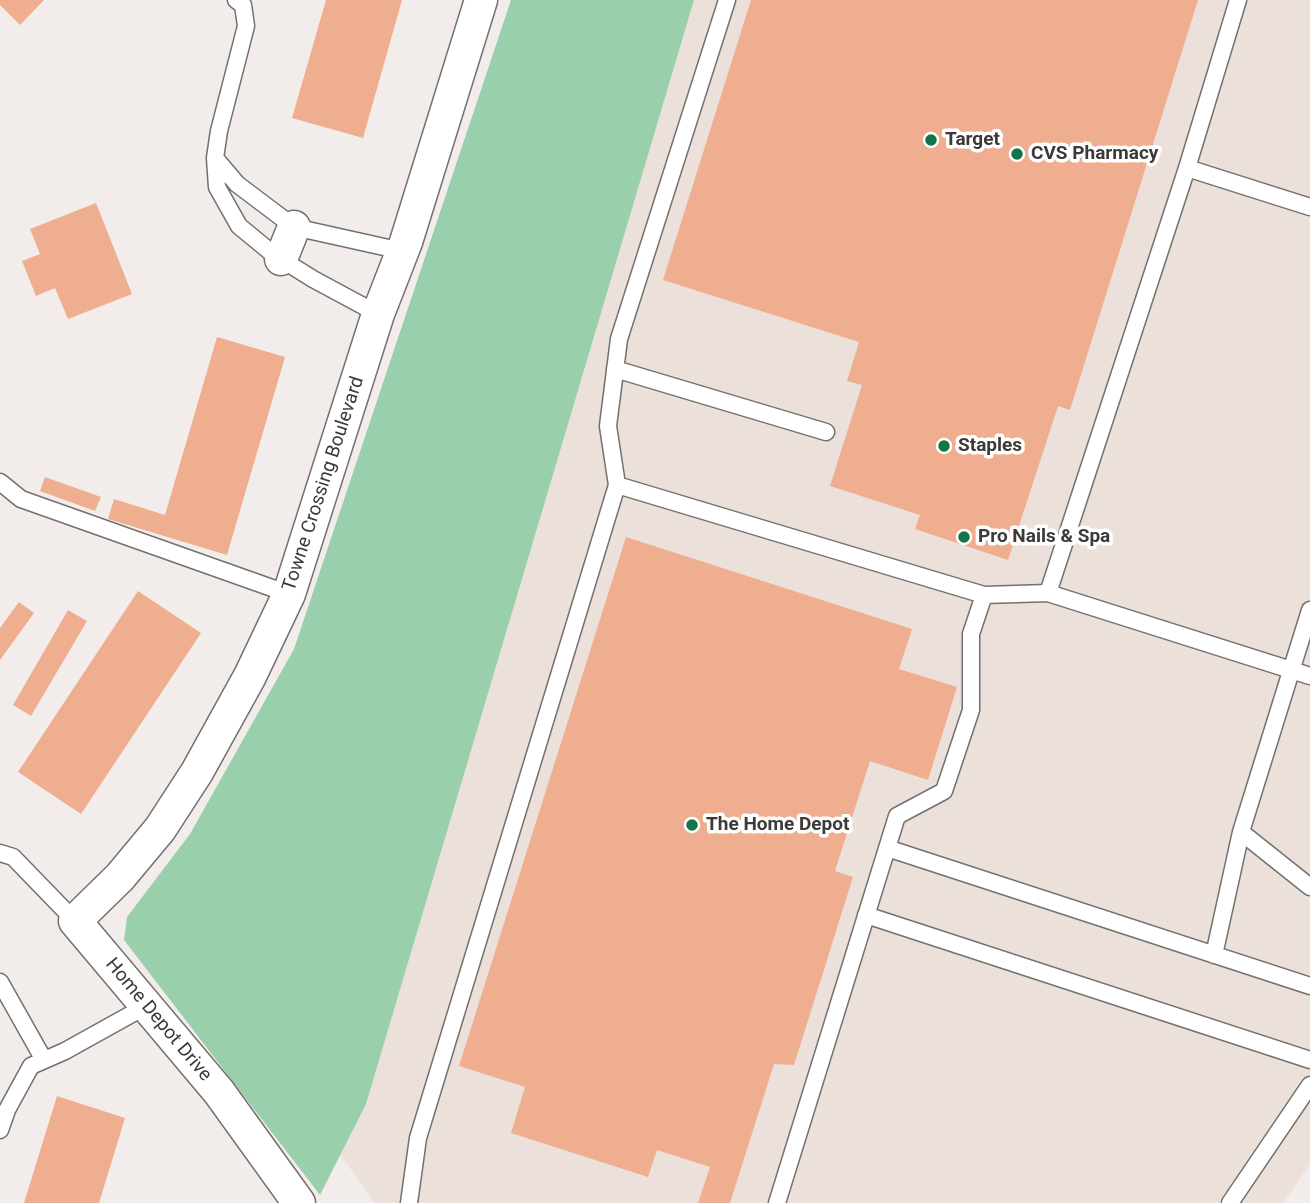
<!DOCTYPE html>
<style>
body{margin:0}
canvas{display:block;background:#f2edeb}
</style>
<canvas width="1310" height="1203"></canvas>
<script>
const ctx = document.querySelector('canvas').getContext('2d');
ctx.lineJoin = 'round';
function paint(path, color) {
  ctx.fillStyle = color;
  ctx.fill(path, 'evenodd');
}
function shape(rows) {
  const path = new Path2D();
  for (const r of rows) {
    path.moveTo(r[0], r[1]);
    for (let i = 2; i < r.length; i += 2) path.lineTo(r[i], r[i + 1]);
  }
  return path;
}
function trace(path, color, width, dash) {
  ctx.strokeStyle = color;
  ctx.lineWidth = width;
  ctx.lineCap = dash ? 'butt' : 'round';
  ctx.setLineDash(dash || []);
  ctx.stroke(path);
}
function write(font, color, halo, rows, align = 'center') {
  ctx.font = font + ' Roboto,sans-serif';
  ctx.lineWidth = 7;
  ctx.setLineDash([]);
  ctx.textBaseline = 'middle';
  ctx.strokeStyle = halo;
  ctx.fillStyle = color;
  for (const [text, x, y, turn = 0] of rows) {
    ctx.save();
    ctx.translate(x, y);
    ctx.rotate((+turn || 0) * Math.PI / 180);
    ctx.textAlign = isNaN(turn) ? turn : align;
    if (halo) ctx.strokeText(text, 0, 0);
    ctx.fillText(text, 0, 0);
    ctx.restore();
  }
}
paint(shape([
 [694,0,1310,0,1310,1164,1283,1203,375,1203,340,1154,366,1104]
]), '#ece0da');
paint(shape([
 [511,0,694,0,366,1104,320,1195,124,940,127,917,190,834,294,649]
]), '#9acfac');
paint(shape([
 [0,0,44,0,20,25,0,5],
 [326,0,402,0,363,138,292,118],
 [751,0,1198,0,1070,410,1058,406,1008,560,915,529,920,515,830,486,862,385,847,381,859,342,663,280],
 [96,203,132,294,68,319,55,288,36,296,22,261,40,254,30,229],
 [217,337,285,357,227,555,108,519,114,499,165,515],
 [45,477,101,497,95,511,40,491],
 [626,537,912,629,899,669,957,687,928,780,870,761,835,871,853,877,794,1065,774,1064,730,1203,698,1203,710,1167,657,1150,648,1177,511,1133,525,1087,459,1066],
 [138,591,201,633,81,814,18,772],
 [19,602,34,613,0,660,0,628],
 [68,610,87,621,31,716,13,705],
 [57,1096,125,1118,99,1203,24,1203]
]), '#efae90');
const service = shape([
 [236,0,243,5,246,26,219,131,215,158,217,187,239,226,273,254,313,279,378,314],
 [1238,0,1187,168,1048,593,1310,676],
 [215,158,237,184,294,227,402,251],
 [1187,168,1310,207],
 [615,369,826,432],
 [0,482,21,499,289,594],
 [617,485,608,426,619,339,727,0],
 [1241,832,1310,887],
 [887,848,1310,986],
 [0,853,13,857,75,921],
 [866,915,1310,1060],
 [1214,955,1241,832,1310,610],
 [0,982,44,1060],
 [0,1130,7,1110,31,1066,65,1051,146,1006],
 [409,1203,418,1138,617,485,984,595,1048,593],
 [777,1203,897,816,944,791,971,710,971,634,984,595],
 [1230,1203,1310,1085]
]);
const minor = shape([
 [281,259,294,227],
 [299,1203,219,1092,75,921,120,877,160,829,197,772,250,676,289,594,378,314,406,242,481,0]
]);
trace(service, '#74706e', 19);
trace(minor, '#74706e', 35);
trace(service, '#fff', 16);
trace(minor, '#fff', 32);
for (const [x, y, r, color] of [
 [931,140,7,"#137349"],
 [1017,154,7,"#137349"],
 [944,446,7,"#137349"],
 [964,537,7,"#137349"],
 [692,825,7,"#137349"]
]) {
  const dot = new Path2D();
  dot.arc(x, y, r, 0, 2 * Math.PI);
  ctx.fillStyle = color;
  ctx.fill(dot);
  trace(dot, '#fff', 2.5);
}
write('bold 19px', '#3c3a39', '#fff', [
 ["Target",945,140],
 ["CVS Pharmacy",1031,154],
 ["Staples",958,446],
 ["Pro Nails & Spa",978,537],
 ["The Home Depot",706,825]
], 'left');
write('19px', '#3c3a39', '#fff', [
 ["Towne Crossing Boulevard",324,484,-72],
 ["Home Depot Drive",158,1020,50]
]);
</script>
